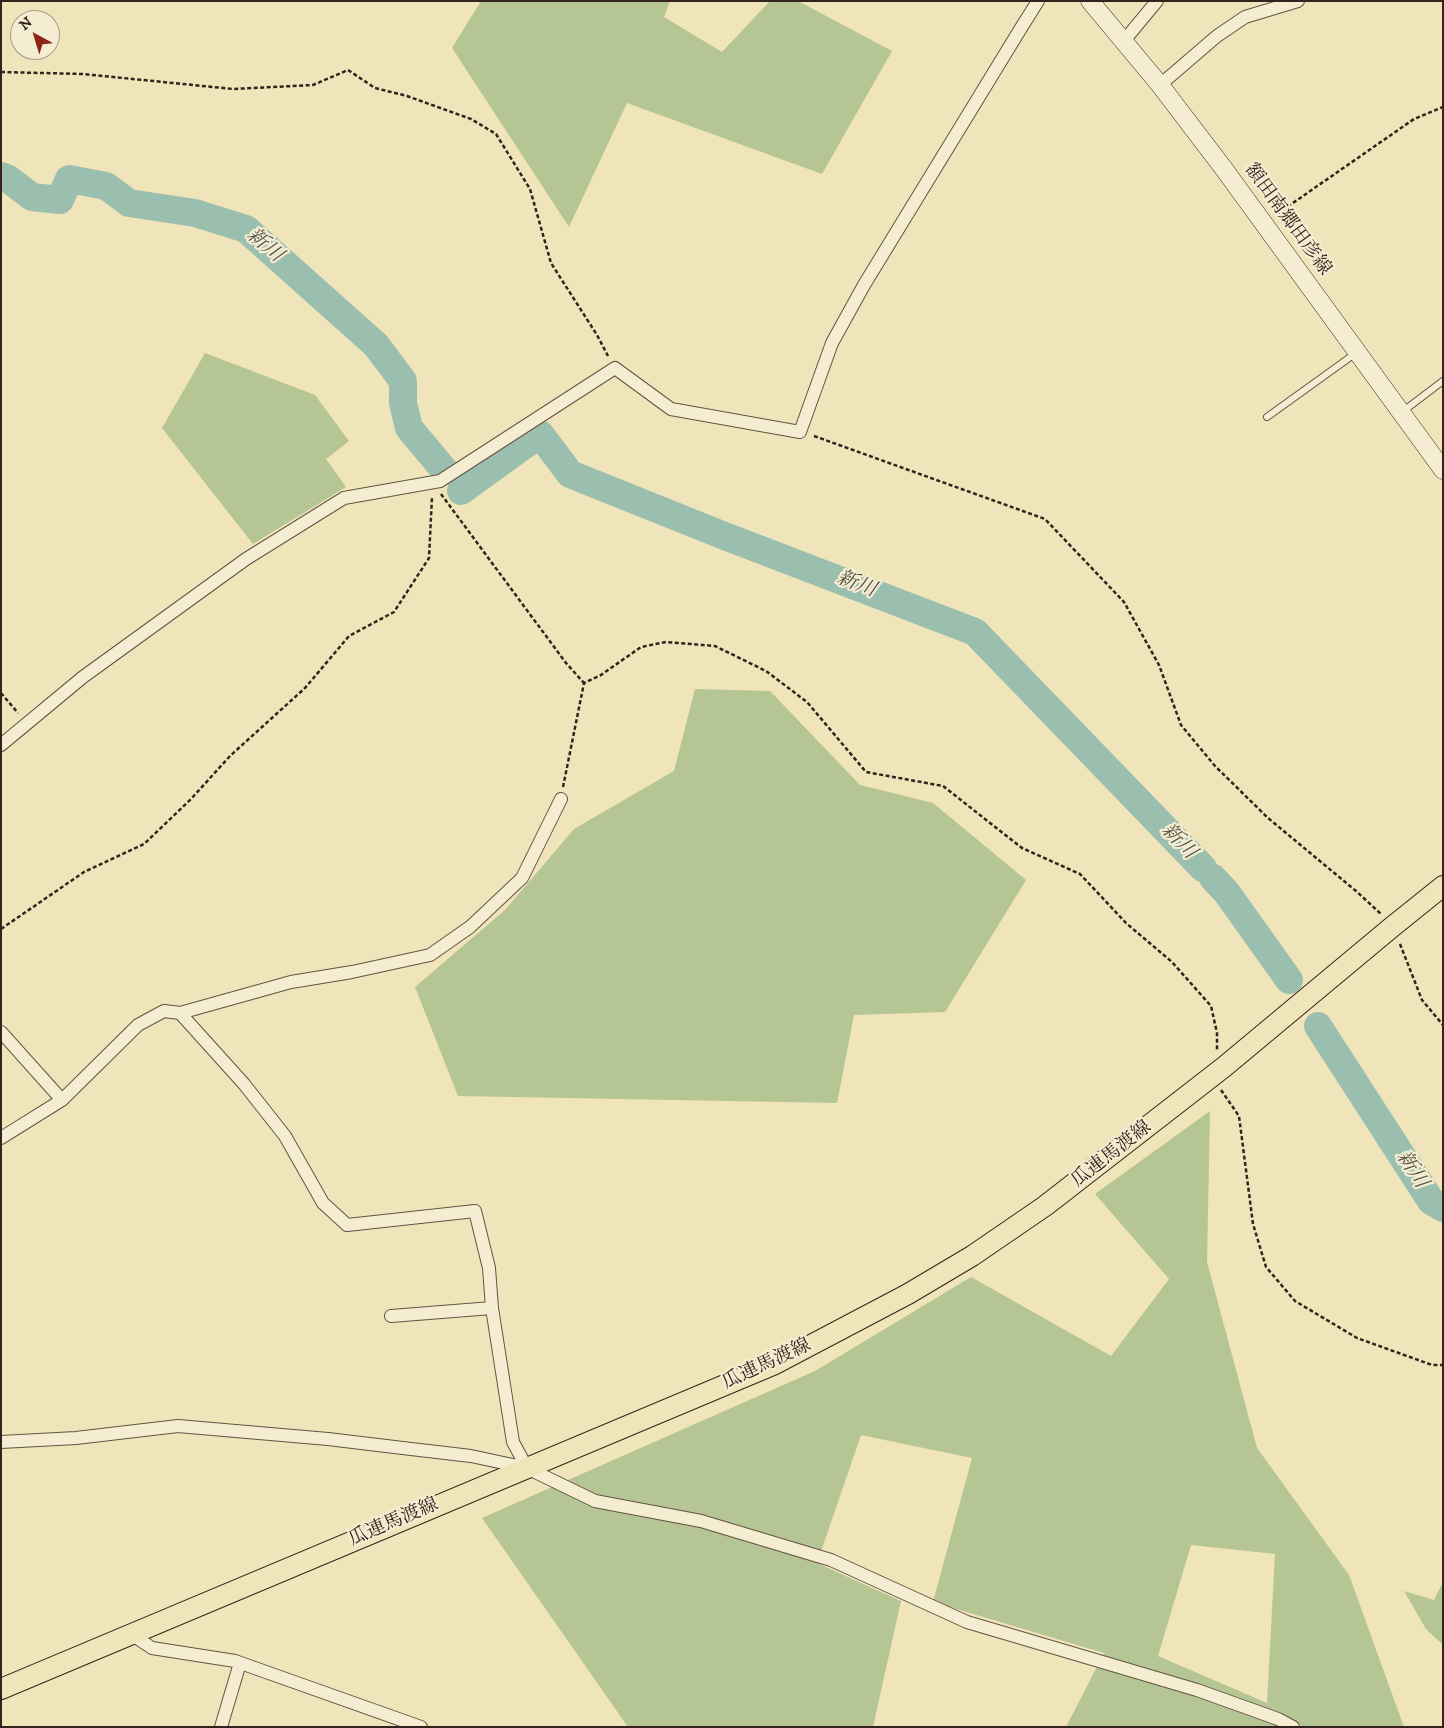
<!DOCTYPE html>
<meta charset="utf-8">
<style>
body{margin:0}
#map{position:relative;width:1444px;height:1728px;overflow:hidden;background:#f0e4ba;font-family:"IM FELL DW Pica",serif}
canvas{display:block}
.frame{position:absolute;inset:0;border:2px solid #34231d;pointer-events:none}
.north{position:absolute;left:10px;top:10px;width:50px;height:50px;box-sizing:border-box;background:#f5edd2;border:1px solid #a89c8a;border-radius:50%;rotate:321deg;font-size:14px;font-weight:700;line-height:20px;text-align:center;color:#34231d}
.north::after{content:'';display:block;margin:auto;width:18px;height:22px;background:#8f2418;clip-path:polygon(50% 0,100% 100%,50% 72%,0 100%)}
</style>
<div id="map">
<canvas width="1444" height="1728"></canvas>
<div class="frame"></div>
<div class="north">N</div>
</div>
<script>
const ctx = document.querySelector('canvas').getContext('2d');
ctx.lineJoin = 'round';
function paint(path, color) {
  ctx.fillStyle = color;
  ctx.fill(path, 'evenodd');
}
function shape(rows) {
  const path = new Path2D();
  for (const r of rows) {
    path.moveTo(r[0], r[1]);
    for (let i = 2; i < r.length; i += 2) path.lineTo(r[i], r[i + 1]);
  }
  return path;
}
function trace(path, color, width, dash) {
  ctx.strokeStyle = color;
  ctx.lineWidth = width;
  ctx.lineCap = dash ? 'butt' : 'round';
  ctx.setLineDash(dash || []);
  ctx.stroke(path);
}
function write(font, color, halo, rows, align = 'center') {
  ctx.font = font + ' "IM FELL DW Pica","Noto Serif JP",serif';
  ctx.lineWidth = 4.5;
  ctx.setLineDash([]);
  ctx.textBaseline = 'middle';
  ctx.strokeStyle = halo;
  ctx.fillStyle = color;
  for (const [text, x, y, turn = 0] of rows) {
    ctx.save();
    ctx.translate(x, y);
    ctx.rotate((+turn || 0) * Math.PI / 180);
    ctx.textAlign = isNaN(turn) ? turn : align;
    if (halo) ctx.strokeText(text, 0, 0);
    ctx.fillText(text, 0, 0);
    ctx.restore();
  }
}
paint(shape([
 [481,1,670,1,664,17,722,52,770,1,798,1,892,51,822,174,627,103,569,227,452,48],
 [205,353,315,395,349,441,326,459,346,487,253,544,162,428],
 [695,689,770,691,860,785,933,803,1026,880,945,1012,854,1015,837,1103,458,1096,415,987,505,910,574,829,674,771],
 [1210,1111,1207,1262,1257,1448,1349,1575,1404,1727,1304,1727,1293,1722,1292,1727,1066,1727,1104,1653,933,1602,972,1458,861,1435,817,1563,901,1601,873,1727,628,1727,482,1518,815,1371,971,1277,1111,1356,1169,1279,1095,1194],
 [1191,1545,1275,1554,1267,1703,1158,1656],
 [1443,1582,1443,1645,1426,1629,1404,1591,1434,1600]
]), '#b5c593');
trace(shape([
 [1,176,7,178,32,197,60,200,69,179,106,186,129,203,195,213,246,229,376,345,403,381,403,403,409,428,445,471],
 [461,491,540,434,570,474,722,535,975,632,1203,868],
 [1213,878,1227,893,1289,980],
 [1318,1026,1431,1201,1443,1208]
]), '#9abfae', 28);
const lane = shape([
 [1402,412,1443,381],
 [1267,417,1356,353]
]);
const street = shape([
 [1123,42,1157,1],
 [1160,85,1217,36,1245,17,1298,1],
 [1,745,83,677,246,559,344,498,440,481,615,368,671,409,800,432,832,343,864,285,1021,28,1038,1],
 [180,1013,244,1084,285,1136,323,1203,347,1225,475,1211,489,1268,492,1308,513,1442,527,1468],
 [1,1032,62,1100],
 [1,1138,62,1100,138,1025,164,1011,180,1013,291,982,352,972,430,955,470,927,522,878,561,799],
 [391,1316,492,1308],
 [1,1442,76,1438,178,1426,328,1439,411,1449,471,1456,527,1468,595,1501,701,1521,831,1560,967,1622,1197,1690,1278,1719,1293,1727],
 [131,1634,152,1648,235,1661,421,1727],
 [221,1727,240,1663]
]);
const secondary = shape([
 [1090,1,1160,85,1224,169,1443,470]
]);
const primary = shape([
 [1,1689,775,1364,908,1294,972,1256,1045,1206,1224,1067,1392,927,1443,886]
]);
trace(lane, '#635344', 8);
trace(street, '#635344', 14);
trace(secondary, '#34231d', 19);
trace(primary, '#34231d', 22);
trace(shape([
 [1,72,83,74,233,89,313,85,348,70,375,88,407,96,471,119,496,134,530,189,551,263,597,335,608,356],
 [1277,214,1414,119,1443,107],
 [814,436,1045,519,1124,602,1159,665,1181,725,1215,766,1268,818,1356,891,1381,914],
 [441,494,566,663,584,683],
 [1,693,18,713],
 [563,787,584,683,601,675,641,647,666,642,715,646,766,671,807,702,866,772,943,786,1022,848,1080,874,1126,923,1172,962,1211,1006,1217,1033,1217,1050],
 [1,929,84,872,144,844,191,799,230,756,305,688,349,636,394,612,429,558,432,497],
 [1400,944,1422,1000,1443,1025],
 [1221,1090,1239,1116,1253,1224,1266,1267,1295,1301,1357,1338,1432,1365,1443,1365]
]), '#34231d', 2.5, [4, 2.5]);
trace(lane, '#f5edd2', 6);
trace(street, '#f5edd2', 12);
trace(secondary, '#f5edd2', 18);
trace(primary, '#f0e4ba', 20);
write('19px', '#34231d', '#f5edd2', [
 ["額田南郷田彦線",1287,220,54],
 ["瓜連馬渡線",1112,1155,-38],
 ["瓜連馬渡線",767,1365,-25],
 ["瓜連馬渡線",394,1523,-23]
]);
write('italic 20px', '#535248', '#f5edd2', [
 ["新川",264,246,40],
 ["新川",856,585,21],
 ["新川",1178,842,46],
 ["新川",1411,1170,57]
]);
</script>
